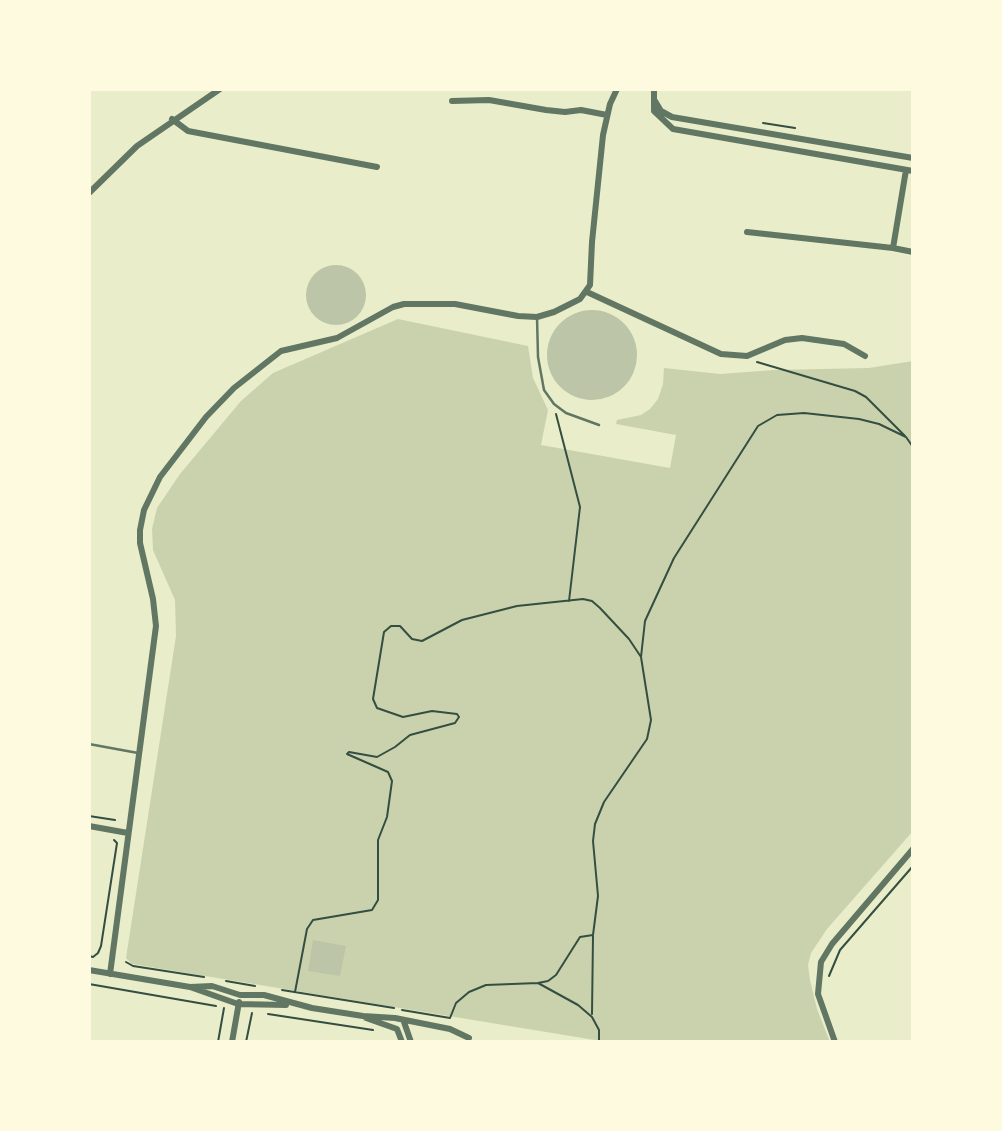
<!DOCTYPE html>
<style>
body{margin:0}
#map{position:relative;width:1002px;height:1131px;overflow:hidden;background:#e9edc9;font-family:Mulish,sans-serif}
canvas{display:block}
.frame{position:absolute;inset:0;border:91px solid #fefae0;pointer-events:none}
</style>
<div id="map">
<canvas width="1002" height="1131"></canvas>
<div class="frame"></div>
</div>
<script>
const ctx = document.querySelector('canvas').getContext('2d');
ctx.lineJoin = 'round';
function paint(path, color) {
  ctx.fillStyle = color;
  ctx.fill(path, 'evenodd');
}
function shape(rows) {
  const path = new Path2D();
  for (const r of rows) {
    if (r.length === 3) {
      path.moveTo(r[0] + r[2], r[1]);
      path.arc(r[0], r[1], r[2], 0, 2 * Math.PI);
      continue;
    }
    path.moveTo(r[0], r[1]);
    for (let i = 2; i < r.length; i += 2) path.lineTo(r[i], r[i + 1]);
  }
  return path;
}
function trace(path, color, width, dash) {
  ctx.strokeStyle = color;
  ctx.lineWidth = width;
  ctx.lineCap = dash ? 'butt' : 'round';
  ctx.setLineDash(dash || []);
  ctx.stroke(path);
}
paint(shape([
 [398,319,528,346,533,378,548,410,541,445,670,468,676,435,616,424,617,420,641,415,650,409,658,399,663,384,664,368,720,374,774,370,869,368,913,361,913,831,827,929,811,953,808,965,810,980,817,1009,830,1042,607,1042,132,964,126,958,176,636,175,600,153,550,152,529,157,508,180,474,241,401,273,373]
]), '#cad2ad');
paint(shape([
 [336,295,30],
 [592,355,45],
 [313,940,346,946,340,976,308,971]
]), '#bcc5a7');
trace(shape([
 [763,123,795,128],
 [757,362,855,391,866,397,905,436],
 [556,414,580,507,569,601],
 [89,816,115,820],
 [89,956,93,957,98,953,101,946,117,843,114,840],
 [126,962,133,966,204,977],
 [829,976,840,950,913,866],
 [226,981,255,986],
 [538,983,548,981,556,975,580,937,593,935,598,896,593,841,595,824,604,802,647,739,651,720,641,657,645,621,674,558,758,426,777,415,804,413,859,419,879,424,906,437,913,447],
 [89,984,216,1006],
 [282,990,394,1008],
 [295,992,307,929,313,920,372,910,378,900,378,840,387,817,392,781,388,772,347,754,349,752,377,757,395,747,410,735,455,723,459,717,457,714,432,711,403,717,377,708,373,699,384,632,391,626,400,626,412,639,422,641,462,620,517,606,583,599,592,601,600,608,629,639,641,657],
 [402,1010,450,1018,456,1003,469,992,486,985,538,983,578,1005,592,1017,599,1030,599,1042],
 [268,1014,373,1030],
 [592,1014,593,936],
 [218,1042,224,1008],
 [246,1042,252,1013]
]), '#344e41', 2);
trace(shape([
 [537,317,538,357,544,390,554,404,566,413,599,425],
 [89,744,138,753]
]), '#617663', 2.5);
trace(shape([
 [654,89,654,111,673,129,913,171],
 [452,101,489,100,546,110,565,112,581,110,607,115],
 [655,101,661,111,672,117,913,158],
 [172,119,188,131,377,167],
 [89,193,137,146,220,89],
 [747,232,893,248,906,170],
 [893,248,913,252],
 [587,292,721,354,747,356,785,340,802,338,844,344,865,356],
 [89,826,128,833],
 [89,970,190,987,238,1004,286,1005],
 [110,974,156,626,153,599,140,543,140,530,144,510,160,477,206,417,234,388,281,351,337,338,393,307,404,304,455,304,518,316,537,317,554,312,580,299,590,285,592,242,603,135,610,104,617,89],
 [190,987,212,986,240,995,264,995,312,1008,363,1016,395,1018,450,1029,469,1038],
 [366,1018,397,1029,402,1042],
 [404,1022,411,1042],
 [232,1042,239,1002],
 [835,1042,818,994,821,962,832,944,913,849]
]), '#617663', 6);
</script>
